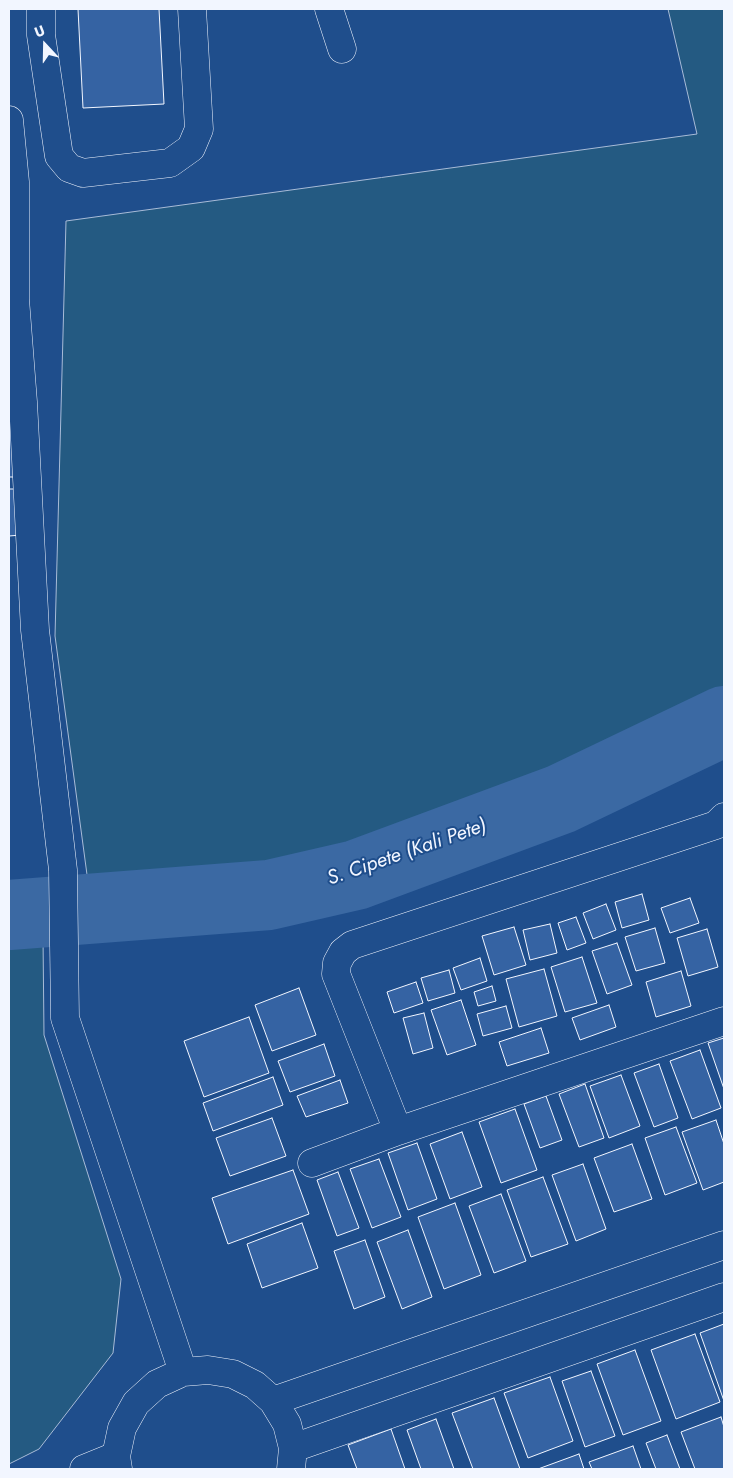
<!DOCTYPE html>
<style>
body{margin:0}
#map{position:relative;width:733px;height:1478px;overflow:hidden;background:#1f4e8c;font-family:Jost,sans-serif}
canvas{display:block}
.frame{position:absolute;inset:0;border:10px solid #f2f6ff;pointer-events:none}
.north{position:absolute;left:20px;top:20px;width:50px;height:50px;-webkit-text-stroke:4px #1f4e8c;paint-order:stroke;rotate:339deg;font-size:14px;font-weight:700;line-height:20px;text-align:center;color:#f2f6ff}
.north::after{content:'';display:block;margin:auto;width:18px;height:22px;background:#f2f6ff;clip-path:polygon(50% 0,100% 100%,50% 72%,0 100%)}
</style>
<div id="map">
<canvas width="733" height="1478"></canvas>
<div class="frame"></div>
<div class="north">U</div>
</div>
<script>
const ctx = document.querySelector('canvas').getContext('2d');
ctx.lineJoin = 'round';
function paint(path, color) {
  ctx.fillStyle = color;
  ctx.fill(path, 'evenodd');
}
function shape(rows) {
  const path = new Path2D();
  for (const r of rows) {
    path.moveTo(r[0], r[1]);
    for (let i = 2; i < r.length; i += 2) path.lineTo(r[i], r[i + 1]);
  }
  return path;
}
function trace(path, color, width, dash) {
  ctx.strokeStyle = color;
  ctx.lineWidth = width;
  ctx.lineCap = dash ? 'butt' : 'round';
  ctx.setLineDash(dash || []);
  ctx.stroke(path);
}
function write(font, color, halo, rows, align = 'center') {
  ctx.font = font + ' Jost,sans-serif';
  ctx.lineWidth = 4;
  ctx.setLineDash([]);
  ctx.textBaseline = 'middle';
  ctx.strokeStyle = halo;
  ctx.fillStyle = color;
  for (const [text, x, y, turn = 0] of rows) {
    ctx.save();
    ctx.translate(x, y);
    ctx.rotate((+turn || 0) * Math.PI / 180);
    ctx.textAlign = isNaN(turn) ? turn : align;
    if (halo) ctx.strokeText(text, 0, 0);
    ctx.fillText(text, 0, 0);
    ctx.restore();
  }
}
const green = shape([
 [668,9,724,9,724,694,618,752,441,824,277,874,90,897,55,636,66,221,697,134,668,9],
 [43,936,44,1035,121,1279,113,1353,39,1449,9,1464,9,940,43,936]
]);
paint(green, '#245a82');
trace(green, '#a8bbd7', 1);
trace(shape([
 [9,915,269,895,356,875,561,799,724,721]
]), '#3b69a3', 70);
const building = shape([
 [78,9,159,9,164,104,83,108,78,9],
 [9,393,17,477,9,477,9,393],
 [9,489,18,489,21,535,9,536,9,489],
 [642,894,649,920,622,928,615,902,642,894],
 [690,898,699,923,670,933,661,908,690,898],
 [606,904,616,930,593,939,583,913,606,904],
 [576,917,586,943,567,950,558,923,576,917],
 [550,924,557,953,530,960,523,930,550,924],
 [514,927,526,965,494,975,482,936,514,927],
 [655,928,665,963,636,971,625,937,655,928],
 [707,929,718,967,688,976,677,938,707,929],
 [617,943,632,985,607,994,592,951,617,943],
 [582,957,597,1003,565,1012,551,967,582,957],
 [480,958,487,981,461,990,453,968,480,958],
 [544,969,557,1016,519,1027,506,979,544,969],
 [449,970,455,993,428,1001,421,978,449,970],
 [681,971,691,1006,656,1017,646,982,681,971],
 [416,982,423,1003,394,1013,387,992,416,982],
 [492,986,496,1001,478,1006,474,992,492,986],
 [299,988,316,1035,272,1051,255,1005,299,988],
 [461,1000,476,1045,447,1055,431,1010,461,1000],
 [609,1005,616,1027,580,1040,572,1018,609,1005],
 [506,1006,512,1028,483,1036,477,1014,506,1006],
 [424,1013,433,1048,413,1054,403,1018,424,1013],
 [249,1017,269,1073,204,1097,184,1041,249,1017],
 [541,1028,549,1053,507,1066,499,1042,541,1028],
 [724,1038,724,1089,708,1043,724,1038],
 [324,1044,335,1076,290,1092,278,1061,324,1044],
 [700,1050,721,1108,692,1119,670,1061,700,1050],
 [659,1064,678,1118,654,1127,634,1073,659,1064],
 [621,1075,640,1126,609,1138,590,1086,621,1075],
 [273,1077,283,1105,213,1131,203,1103,273,1077],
 [340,1080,348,1103,306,1117,297,1096,340,1080],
 [585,1084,604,1138,579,1147,559,1094,585,1084],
 [546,1096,562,1140,540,1148,524,1104,546,1096],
 [515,1109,537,1170,501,1183,479,1122,515,1109],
 [272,1118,286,1156,230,1176,216,1138,272,1118],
 [716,1120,724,1144,724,1182,703,1190,682,1132,716,1120],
 [676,1127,697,1183,665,1195,645,1138,676,1127],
 [462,1132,482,1187,450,1199,430,1144,462,1132],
 [417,1143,437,1199,408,1210,388,1153,417,1143],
 [632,1144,652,1199,614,1212,594,1158,632,1144],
 [379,1159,401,1217,372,1228,350,1169,379,1159],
 [583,1164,606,1229,576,1241,552,1175,583,1164],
 [293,1170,309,1214,228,1244,212,1198,293,1170],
 [338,1172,359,1228,337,1236,317,1180,338,1172],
 [543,1177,568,1244,531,1257,507,1190,543,1177],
 [501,1194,526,1261,494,1273,469,1206,501,1194],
 [455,1203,481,1275,444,1289,418,1217,455,1203],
 [302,1223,318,1268,262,1288,247,1244,302,1223],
 [408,1230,432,1297,402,1309,377,1242,408,1230],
 [365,1240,385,1297,354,1309,334,1251,365,1240],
 [724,1324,724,1401,700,1333,724,1324],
 [695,1334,720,1402,676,1419,651,1350,695,1334],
 [635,1350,661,1421,623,1435,597,1364,635,1350],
 [591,1371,615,1436,585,1447,562,1381,591,1371],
 [550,1377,573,1441,528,1458,504,1393,550,1377],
 [494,1398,520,1469,473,1469,452,1413,494,1398],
 [721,1417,724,1427,724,1469,695,1469,681,1432,721,1417],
 [436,1419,454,1469,421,1469,407,1430,436,1419],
 [391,1429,405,1469,357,1469,348,1445,391,1429],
 [667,1435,680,1469,656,1469,646,1443,667,1435],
 [633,1446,641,1469,592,1469,589,1462,633,1446],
 [579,1454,584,1469,538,1469,579,1454]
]);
paint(building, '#3563a3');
trace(building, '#f2f6ff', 1);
const minor = shape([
 [41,9,41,35,59,156,69,168,83,173,170,163,191,148,199,129,192,9],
 [329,9,342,49],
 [9,120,15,182,15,299,23,402,35,630,63,870,65,1018,183,1372],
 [398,1131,336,974,337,963,343,952,352,945,716,825,724,817],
 [312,1163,398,1131,724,1021],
 [273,1401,724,1245],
 [293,1448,724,1297],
 [84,1469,116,1456],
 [118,1469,116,1456,122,1428,136,1403,157,1384,183,1372,208,1370,233,1374,255,1385,273,1401,287,1424,293,1448,291,1469]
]);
trace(minor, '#f2f6ff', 29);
trace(minor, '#1f4e8c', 28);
write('italic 20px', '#f2f6ff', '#1f4e8c', [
 ["S. Cipete (Kali Pete)",407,853,-19]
]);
</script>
